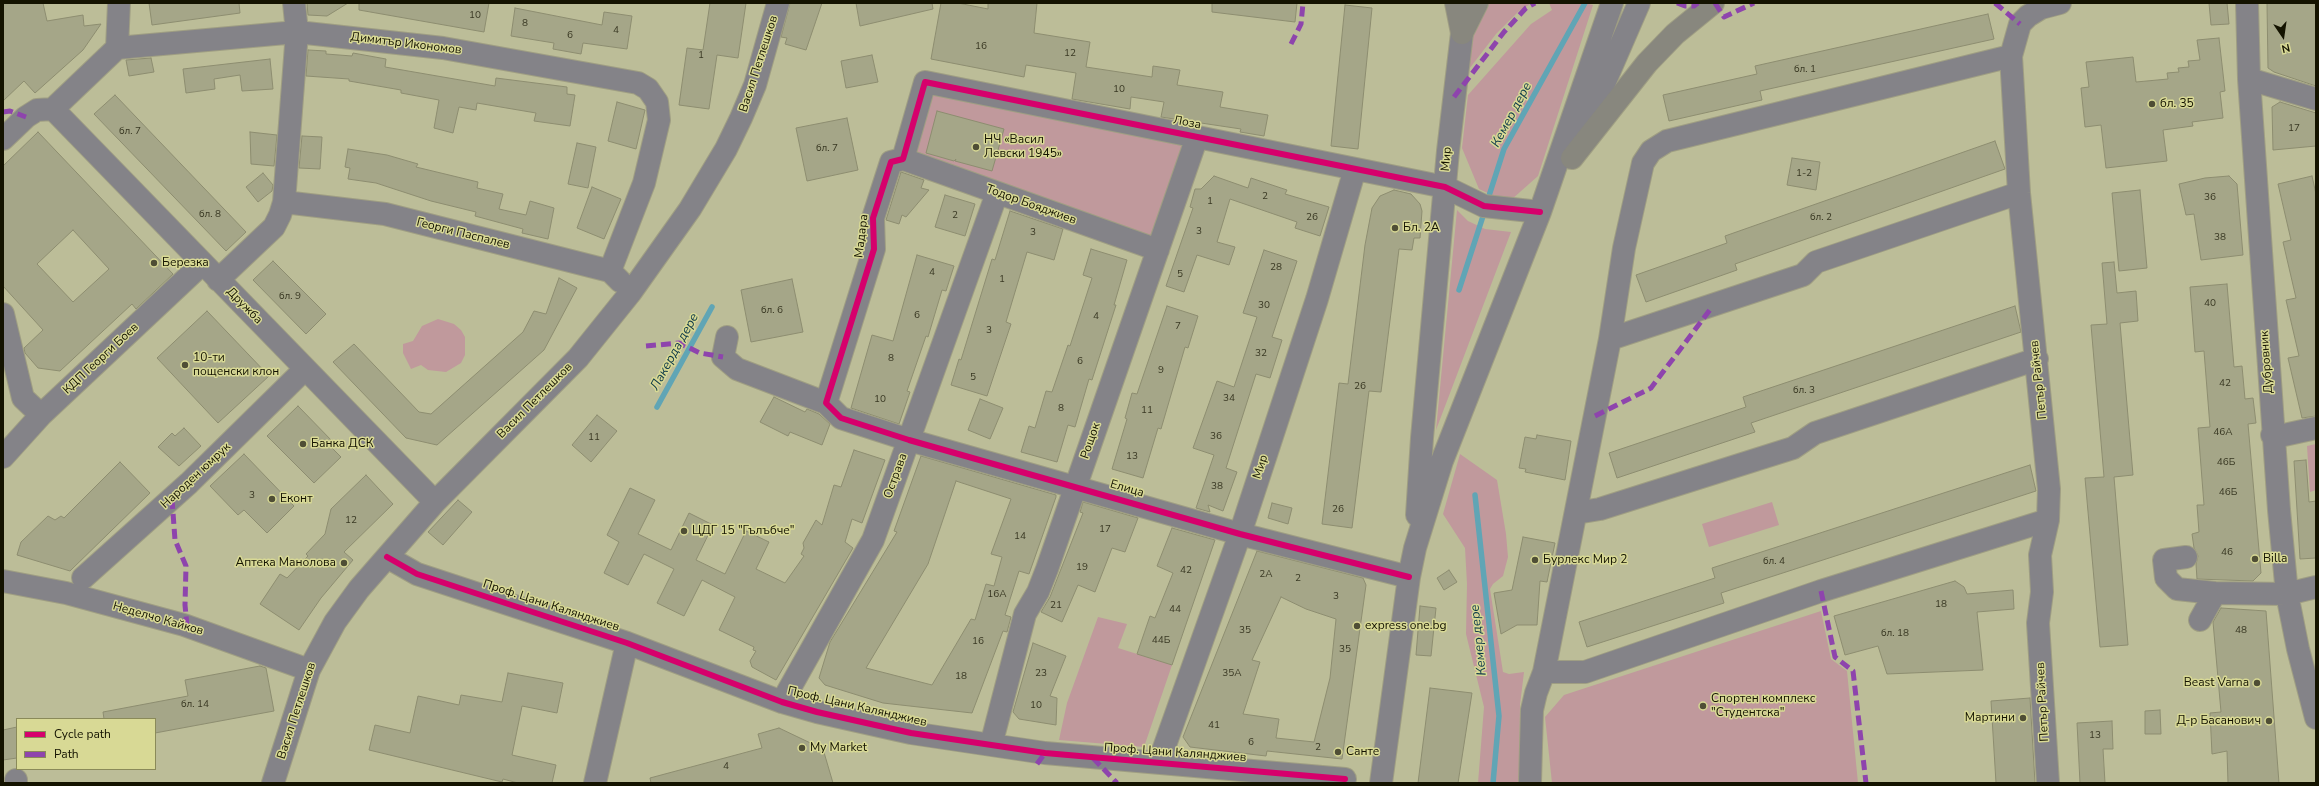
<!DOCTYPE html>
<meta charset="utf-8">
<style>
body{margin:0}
#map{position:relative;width:2319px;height:786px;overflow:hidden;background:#bcbd98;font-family:"Nunito Sans",sans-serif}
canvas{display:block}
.frame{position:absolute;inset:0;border:4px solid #141300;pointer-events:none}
.legend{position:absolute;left:16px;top:718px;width:140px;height:52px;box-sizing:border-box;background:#d8d995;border:1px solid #8a8a59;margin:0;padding:5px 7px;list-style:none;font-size:12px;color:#141300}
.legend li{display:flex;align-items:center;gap:8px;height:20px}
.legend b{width:20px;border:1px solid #8a8a59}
.north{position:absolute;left:2263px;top:16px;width:40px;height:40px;-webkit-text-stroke:3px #d8d995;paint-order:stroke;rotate:167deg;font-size:11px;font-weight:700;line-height:16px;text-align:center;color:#141300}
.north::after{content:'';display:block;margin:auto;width:14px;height:18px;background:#141300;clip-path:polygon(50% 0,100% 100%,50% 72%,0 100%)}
</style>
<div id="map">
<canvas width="2319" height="786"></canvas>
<div class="frame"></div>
<ul class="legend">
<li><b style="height:5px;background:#d6006c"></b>Cycle path</li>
<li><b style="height:5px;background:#8e44ad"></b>Path</li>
</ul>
<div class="north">N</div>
</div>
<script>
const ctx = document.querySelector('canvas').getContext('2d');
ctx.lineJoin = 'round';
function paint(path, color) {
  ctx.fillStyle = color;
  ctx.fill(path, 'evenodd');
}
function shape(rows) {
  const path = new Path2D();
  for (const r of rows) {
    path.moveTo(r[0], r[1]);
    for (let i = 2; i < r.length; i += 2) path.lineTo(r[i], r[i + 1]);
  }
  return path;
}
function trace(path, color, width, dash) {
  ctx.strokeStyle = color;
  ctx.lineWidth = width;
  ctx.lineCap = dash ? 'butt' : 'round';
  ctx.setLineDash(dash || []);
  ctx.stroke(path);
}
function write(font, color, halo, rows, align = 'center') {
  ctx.font = font + ' "Nunito Sans",sans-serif';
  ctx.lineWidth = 3;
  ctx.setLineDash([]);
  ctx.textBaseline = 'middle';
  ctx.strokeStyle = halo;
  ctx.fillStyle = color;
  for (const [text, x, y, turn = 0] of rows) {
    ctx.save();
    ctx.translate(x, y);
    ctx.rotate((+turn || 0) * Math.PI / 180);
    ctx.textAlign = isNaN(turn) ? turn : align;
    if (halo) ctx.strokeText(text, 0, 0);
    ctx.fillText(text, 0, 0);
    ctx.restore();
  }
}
paint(shape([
 [1489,3,1532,3,1519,11,1496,34,1463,77,1469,38],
 [1549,3,1585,3,1593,5,1538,176,1511,200,1494,196,1479,189,1462,148,1468,95,1531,24,1552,10],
 [925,82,1197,137,1158,250,903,159],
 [1457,210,1468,221,1485,229,1511,232,1436,430],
 [438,319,454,324,461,330,465,337,465,355,461,363,446,372,428,370,421,365,411,369,403,353,403,344,413,341,422,326],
 [2316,444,2316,490,2310,492,2307,446],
 [1460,454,1497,480,1506,534,1508,557,1503,576,1493,584,1490,589,1503,672,1509,674,1524,672,1520,705,1519,783,1478,783,1484,707,1466,634,1467,584,1465,548,1443,514],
 [1772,502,1779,525,1709,547,1702,524],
 [1821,611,1831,659,1847,671,1858,783,1552,783,1545,717,1564,695],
 [1098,617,1127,624,1118,648,1172,665,1144,747,1059,740,1067,703]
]), '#c0999c');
trace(shape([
 [1487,202,1504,149,1585,3],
 [1459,290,1485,210],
 [657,407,712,307],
 [1475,495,1499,716,1493,783]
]), '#60a5b5', 5.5);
const building = shape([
 [3,3,43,3,47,21,83,15,84,26,101,24,83,50,35,93,24,81,3,101,3,3],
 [149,3,239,3,240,13,152,25,149,3],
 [307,3,348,3,327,16,308,15,307,3],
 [359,3,489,3,484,32,359,10,359,3],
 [710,3,746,3,738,58,717,55,709,109,679,105,687,48,703,50,710,3],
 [790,3,822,3,806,50,785,44,787,38,781,37,790,3],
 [856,3,932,3,933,9,860,26,856,3],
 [941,3,958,3,988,9,988,3,1037,3,1034,33,1090,42,1086,67,1152,77,1153,66,1180,70,1177,85,1223,92,1220,107,1268,115,1264,136,1240,132,1241,129,1161,117,1164,102,1131,97,1130,109,1072,99,1076,73,1026,65,1024,77,931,59,941,3],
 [1212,3,1297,3,1295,22,1212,12,1212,3],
 [2209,3,2227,3,2229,24,2211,25,2209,3],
 [2267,3,2316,3,2316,86,2274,72,2268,68,2267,3],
 [1345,5,1372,8,1358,149,1331,146,1345,5],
 [515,8,602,25,604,12,632,16,627,49,583,43,581,54,553,49,554,43,511,36,515,8],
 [1988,14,1994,39,1760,91,1762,100,1669,121,1663,95,1757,74,1755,66,1988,14],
 [2219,38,2225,91,2220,92,2223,118,2192,122,2193,126,2163,130,2167,161,2106,168,2101,125,2085,127,2081,88,2089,87,2086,62,2133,57,2136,82,2168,79,2167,73,2179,72,2178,68,2189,67,2188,61,2200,60,2197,40,2219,38],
 [308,50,326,51,326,54,352,56,353,53,386,59,385,67,495,86,496,78,567,87,567,94,575,95,570,126,534,121,536,113,477,103,476,110,459,107,453,133,434,128,439,100,401,93,401,90,349,81,349,79,306,76,308,50],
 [872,55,878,82,846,88,841,61,872,55],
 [151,58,154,72,129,76,126,60,151,58],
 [270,59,273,89,242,91,240,75,214,79,215,89,186,93,183,69,270,59],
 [115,95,246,232,226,251,94,114,115,95],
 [617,102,645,110,636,149,608,141,617,102],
 [2280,102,2316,113,2316,146,2273,150,2272,107,2280,102],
 [937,111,1004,129,992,171,955,161,956,159,954,161,926,153,937,111],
 [847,118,858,170,807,181,796,128,847,118],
 [38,132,173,274,136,309,132,304,60,371,38,368,25,353,24,348,43,330,3,286,3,166,38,132],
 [73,230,109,269,73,302,37,264,73,230],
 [250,132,277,135,274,166,251,164,250,132],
 [302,136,322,137,320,169,299,168,302,136],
 [1995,141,2005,169,1735,264,1737,270,1646,302,1636,275,1727,243,1725,236,1995,141],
 [577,143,596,147,588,188,568,184,577,143],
 [348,149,387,155,418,164,416,167,478,182,477,188,503,194,499,209,526,215,530,201,554,208,548,239,522,233,523,229,475,216,476,212,431,201,376,183,348,179,350,168,345,167,348,149],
 [1792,158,1820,162,1816,190,1787,185,1792,158],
 [901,172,924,180,921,188,929,190,906,217,902,215,899,224,886,220,901,172],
 [263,173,273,185,272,191,258,202,246,187,263,173],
 [1214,176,1248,188,1251,178,1287,190,1285,194,1329,207,1320,236,1295,228,1297,222,1230,199,1217,242,1235,247,1229,265,1197,255,1184,292,1166,286,1193,208,1190,207,1195,189,1201,189,1214,176],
 [2229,176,2237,184,2243,255,2201,260,2194,214,2186,215,2179,184,2205,178,2229,176],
 [2312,176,2316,194,2316,416,2302,418,2288,358,2299,356,2286,300,2296,298,2283,242,2291,240,2278,184,2312,176],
 [592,187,621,199,604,239,577,228,592,187],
 [1394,190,1411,194,1420,204,1422,211,1420,238,1414,238,1412,250,1399,249,1381,392,1369,391,1352,528,1322,524,1339,383,1348,384,1365,245,1372,208,1380,196,1394,190],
 [2140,190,2147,268,2119,271,2112,193,2140,190],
 [945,195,975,204,965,236,935,227,945,195],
 [1010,211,1063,229,1054,260,1027,252,1006,322,1011,324,987,396,951,385,959,359,961,360,992,259,995,260,1010,211],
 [1091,249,1127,260,1114,305,1116,305,1092,380,1089,379,1075,427,1068,425,1057,462,1021,452,1029,426,1035,428,1046,391,1052,392,1068,345,1070,346,1092,278,1083,275,1091,249],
 [1264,250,1297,261,1272,337,1282,340,1270,378,1256,374,1226,468,1237,472,1223,511,1208,505,1210,512,1196,508,1214,455,1193,448,1217,381,1234,387,1257,317,1243,313,1264,250],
 [917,255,954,266,946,291,942,290,928,337,926,336,907,391,910,392,899,424,851,408,872,335,893,341,917,255],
 [273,261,326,314,306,334,253,280,273,261],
 [2114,262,2117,293,2136,291,2138,321,2120,323,2133,475,2114,477,2128,645,2100,647,2085,478,2104,477,2091,325,2107,324,2102,263,2114,262],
 [559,278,577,288,544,350,437,445,406,438,333,362,354,344,419,412,431,414,523,332,534,311,546,314,559,278],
 [792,279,803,332,751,342,741,290,792,279],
 [2227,284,2234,367,2242,366,2245,399,2253,398,2256,423,2248,424,2261,573,2253,581,2197,579,2196,564,2198,556,2194,548,2192,534,2199,532,2197,505,2204,505,2198,428,2210,427,2204,351,2195,352,2190,287,2227,284],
 [1167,306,1198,316,1188,348,1185,347,1161,429,1158,428,1143,478,1112,469,1127,419,1125,418,1132,393,1137,394,1167,306],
 [2015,306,2021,332,1751,423,1755,432,1617,478,1609,453,1746,407,1743,397,2015,306],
 [207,311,269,376,218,423,157,358,207,311],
 [774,397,805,412,807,409,819,414,830,424,822,445,790,432,788,436,760,422,774,397],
 [980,399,1003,408,990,439,968,430,980,399],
 [298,406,333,442,329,445,341,457,314,483,267,436,298,406],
 [597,415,617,431,591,462,572,445,597,415],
 [184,428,201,446,179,466,158,447,172,433,175,436,184,428],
 [1537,435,1571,441,1565,480,1525,472,1526,469,1519,468,1525,437,1536,439,1537,435],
 [854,450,885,460,862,523,852,519,845,542,853,548,776,680,752,667,750,661,756,651,753,650,754,647,719,630,735,597,702,580,684,616,657,603,674,569,644,554,628,585,604,573,619,542,607,535,630,488,655,500,638,534,671,550,689,513,713,525,696,560,725,574,746,531,769,542,756,569,785,583,804,556,801,554,804,548,803,543,816,520,822,525,834,485,841,487,854,450],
 [244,454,294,506,267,533,244,510,238,515,210,486,244,454],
 [921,456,1056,495,1056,497,1029,574,1019,571,1005,615,1011,617,1007,632,1003,631,972,713,883,703,825,685,819,678,830,642,897,532,894,531,921,456],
 [956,481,1011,499,991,554,1002,557,994,586,986,584,975,620,971,619,932,685,866,668,928,564,956,481],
 [2306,460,2309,502,2316,501,2316,558,2300,559,2294,461,2306,460],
 [120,462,150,493,70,571,17,555,21,542,48,516,55,520,61,516,64,518,120,462],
 [2030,465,2036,491,1721,593,1724,603,1587,647,1579,622,1715,578,1712,568,2030,465],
 [366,475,393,504,344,552,353,560,321,598,299,630,260,604,280,574,287,578,308,556,306,554,325,534,331,509,366,475],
 [458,500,472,512,443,545,428,532,458,500],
 [1083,502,1138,518,1125,552,1112,548,1095,592,1078,585,1062,622,1041,612,1050,597,1083,513,1080,512,1083,502],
 [1272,503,1292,508,1288,524,1268,518,1272,503],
 [1172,528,1215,540,1172,665,1137,654,1150,616,1155,618,1173,573,1157,566,1172,528],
 [1523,537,1555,543,1547,582,1540,581,1537,625,1517,625,1501,634,1494,593,1512,590,1523,537],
 [1257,551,1363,578,1366,585,1342,759,1267,751,1266,756,1190,747,1183,737,1257,551],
 [1281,597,1306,609,1336,619,1330,678,1314,742,1276,738,1279,719,1243,714,1260,662,1252,660,1281,597],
 [1449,570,1457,582,1444,590,1437,578,1449,570],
 [1955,581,1964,587,1967,594,2013,590,2014,609,1977,612,1983,670,1887,674,1878,646,1845,655,1834,616,1955,581],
 [1420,606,1436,608,1431,656,1416,655,1420,606],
 [2221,608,2266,611,2279,783,2228,783,2227,751,2212,754,2210,713,2221,712,2213,622,2221,608],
 [1033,643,1066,656,1050,696,1057,698,1056,725,1019,719,1013,712,1033,643],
 [260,666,266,668,274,711,155,733,155,719,104,719,103,712,188,696,185,680,260,666],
 [508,673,563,683,557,713,522,706,512,755,556,765,552,783,518,783,503,779,502,782,369,750,375,725,410,733,418,696,459,705,461,695,502,702,508,673],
 [1430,688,1472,693,1458,783,1418,783,1430,688],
 [2030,698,2035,783,1996,783,1991,701,2030,698],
 [2160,710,2161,734,2145,734,2145,711,2160,710],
 [2112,721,2113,749,2103,749,2105,783,2080,783,2077,723,2112,721],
 [17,727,17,758,3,760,3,730,17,727],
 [779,728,823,749,833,783,651,783,650,778,762,748,758,734,779,728]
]);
paint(building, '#a5a688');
trace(building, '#8d8d70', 1);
const minor = shape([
 [2247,3,2249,79,2279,510,2287,594,2298,649,2316,718],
 [117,48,119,3],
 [2249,79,2316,99],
 [53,109,435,502],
 [3,139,26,117,37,110,53,109,117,48,297,32,443,48,638,83,648,89,657,102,659,120,644,183,610,271],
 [1577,146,1639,3],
 [903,159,1158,250],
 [284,202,385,214,610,271,620,281],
 [218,280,274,227,280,215,284,202,297,32,294,3],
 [3,314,23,398,41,415],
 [727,337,723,357,737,369,826,403],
 [1610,339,1803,275,1816,262,2019,193],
 [2272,435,2284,435,2316,428],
 [3,457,41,415,202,264],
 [1576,513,1600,509,1793,448,1815,433,2037,359],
 [1417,515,1422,438,1448,151,1462,33],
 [387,557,417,574,627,643,782,702,817,712,911,733,1045,753,1345,779],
 [2186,557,2164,560,2166,578,2177,589,2215,593,2287,594,2316,587],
 [1409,577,1240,534,909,440,841,418,826,403,874,249,873,218,891,162,903,159,925,82,1445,187,1484,206,1540,212],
 [83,578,189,483,305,369],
 [3,581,66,593,184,625,309,670],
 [2200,620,2215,593],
 [1544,672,1585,672,1821,591,2048,520],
 [782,702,873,540,997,193],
 [991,745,1025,614,1038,592,1047,569,1197,137],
 [1159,762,1240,534,1317,299,1355,169],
 [16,780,16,783],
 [273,783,309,670,335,622,359,589,435,502,578,358,631,292,690,209,726,149,741,118,755,85,778,3],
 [595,783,627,643],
 [1381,783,1409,577,1415,548,1442,461,1540,212,1612,3],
 [1530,783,1532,710,1536,693,1544,672,1610,339,1624,248,1643,163,1651,151,1667,141,2011,56],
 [2048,783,2038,623,2042,592,2040,555,2048,520,2049,489,2019,193,2011,56,2020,24,2028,16,2041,8,2060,3]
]);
const highway = shape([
 [1456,3,1462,33],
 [1462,33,1477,3],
 [1572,158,1647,63,1675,34,1713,3]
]);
trace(minor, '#9f9e83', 24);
trace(highway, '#9f9e83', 24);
trace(minor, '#848388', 22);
trace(highway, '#88877e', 22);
trace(shape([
 [1677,3,1685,6,1694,6,1698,3],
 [1715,3,1724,17,1754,3],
 [1995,3,2020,24],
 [1291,44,1301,24,1303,3],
 [1454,97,1504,32,1526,8,1535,3],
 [3,112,10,111,26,117],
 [646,346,679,343,700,353,723,357],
 [1595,416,1651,388,1712,307],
 [172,499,175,540,186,566,185,605,187,626],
 [1821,591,1835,657,1853,671,1866,783],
 [1093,758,1117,783],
 [1037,764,1045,753]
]), '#8e44ad', 5, [10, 5]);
trace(shape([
 [387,557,417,574,627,643,782,702,817,712,911,733,1045,753,1345,779],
 [1409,577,1240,534,909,440,841,418,826,403,874,249,873,218,891,162,903,159,925,82,1445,187,1484,206,1540,212]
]), '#d6006c', 6);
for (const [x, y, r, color] of [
 [2152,104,4,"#4f4e35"],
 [976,147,4,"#4f4e35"],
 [1395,228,4,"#4f4e35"],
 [154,263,4,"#4f4e35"],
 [185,365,4,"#4f4e35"],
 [303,444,4,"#4f4e35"],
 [272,499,4,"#4f4e35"],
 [684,531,4,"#4f4e35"],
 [2255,559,4,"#4f4e35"],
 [1535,560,4,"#4f4e35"],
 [344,563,4,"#4f4e35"],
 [1357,626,4,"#4f4e35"],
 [2257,683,4,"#4f4e35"],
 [1703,706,4,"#4f4e35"],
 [2023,718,4,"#4f4e35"],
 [2269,721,4,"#4f4e35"],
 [802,748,4,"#4f4e35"],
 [1338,752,4,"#4f4e35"]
]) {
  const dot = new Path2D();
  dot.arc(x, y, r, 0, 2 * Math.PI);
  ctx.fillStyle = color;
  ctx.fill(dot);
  trace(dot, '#d8d995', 1.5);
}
write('10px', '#393823', null, [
 ["10",475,16],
 ["8",525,24],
 ["4",616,31],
 ["6",570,36],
 ["16",981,47],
 ["12",1070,54],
 ["1",701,56],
 ["бл. 1",1805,70],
 ["10",1119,90],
 ["17",2294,129],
 ["бл. 7",130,132],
 ["бл. 7",827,149],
 ["1-2",1804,174],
 ["2",1265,197],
 ["36",2210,198],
 ["1",1210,202],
 ["бл. 8",210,215],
 ["2",955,216],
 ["26",1312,218],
 ["бл. 2",1821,218],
 ["3",1199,232],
 ["3",1033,233],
 ["38",2220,238],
 ["28",1276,268],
 ["4",932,273],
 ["5",1180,275],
 ["1",1002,280],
 ["бл. 9",290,297],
 ["40",2210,304],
 ["30",1264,306],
 ["бл. 6",772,311],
 ["6",917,316],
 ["4",1096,317],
 ["7",1178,327],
 ["3",989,331],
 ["32",1261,354],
 ["8",891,359],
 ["6",1080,362],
 ["9",1161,371],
 ["5",973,378],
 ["42",2225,384],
 ["26",1360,387],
 ["бл. 3",1804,391],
 ["34",1229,399],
 ["10",880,400],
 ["8",1061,409],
 ["11",1147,411],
 ["46А",2223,433],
 ["36",1216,437],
 ["11",594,438],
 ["13",1132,457],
 ["46Б",2226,463],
 ["38",1217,487],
 ["46Б",2228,493],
 ["3",252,496],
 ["26",1338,510],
 ["12",351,521],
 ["17",1105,530],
 ["14",1020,537],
 ["46",2227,553],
 ["бл. 4",1774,562],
 ["19",1082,568],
 ["42",1186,571],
 ["2А",1266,575],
 ["2",1298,579],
 ["16А",997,595],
 ["3",1336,597],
 ["18",1941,605],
 ["21",1056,606],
 ["44",1175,610],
 ["35",1245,631],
 ["48",2241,631],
 ["бл. 18",1895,634],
 ["44Б",1161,641],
 ["16",978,642],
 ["35",1345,650],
 ["23",1041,674],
 ["35A",1232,674],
 ["18",961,677],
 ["бл. 14",195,705],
 ["10",1036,706],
 ["41",1214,726],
 ["13",2095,736],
 ["6",1251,743],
 ["2",1318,748],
 ["4",726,767]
]);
write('12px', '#141300', '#d8d995', [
 ["Димитър Икономов",406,44,7],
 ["Васил Петлешков",759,64,-72],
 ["Лоза",1187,123,11],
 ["Мир",1447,159,-85],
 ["Тодор Бояджиев",1031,205,20],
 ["Георги Паспалев",463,234,14],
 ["Мадара",862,236,-83],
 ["Дружба",244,306,46],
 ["КДП Георги Боев",101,359,-43],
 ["Дубровник",2267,362,-94],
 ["Петър Райчев",2039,380,-96],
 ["Васил Петлешков",535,401,-45],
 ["Рощок",1091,441,-71],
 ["Мир",1261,467,-72],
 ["Народен юмрук",196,476,-43],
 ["Острава",896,476,-70],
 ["Елица",1127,489,16],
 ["Проф. Цани Калянджиев",551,606,18],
 ["Неделчо Кайков",158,619,16],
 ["Петър Райчев",2043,702,-93],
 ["Проф. Цани Калянджиев",857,707,13],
 ["Васил Петлешков",297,711,-72],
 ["Проф. Цани Калянджиев",1175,753,4]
]);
write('12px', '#141300', '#d8d995', [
 ["бл. 35",2160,104],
 ["НЧ «Васил",984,140],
 ["Левски 1945»",984,154],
 ["Бл. 2А",1403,228],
 ["Березка",162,263],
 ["10-ти",193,358],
 ["пощенски клон",193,372],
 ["Банка ДСК",311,444],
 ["Еконт",280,499],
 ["ЦДГ 15 \"Гълъбче\"",692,531],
 ["Billa",2263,559],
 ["Бурлекс Мир 2",1543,560],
 ["Аптека Манолова",336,563,"right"],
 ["express one.bg",1365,626],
 ["Beast Varna",2249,683,"right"],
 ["Спортен комплекс",1711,699],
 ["\"Студентска\"",1711,713],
 ["Мартини",2015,718,"right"],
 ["Д-р Басанович",2261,721,"right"],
 ["My Market",810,748],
 ["Санте",1346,752]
], 'left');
write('italic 13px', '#0d3949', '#d8d995', [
 ["Кемер дере",1512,115,-62],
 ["Лакерда дере",675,352,-61],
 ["Кемер дере",1479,640,-96]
]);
</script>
